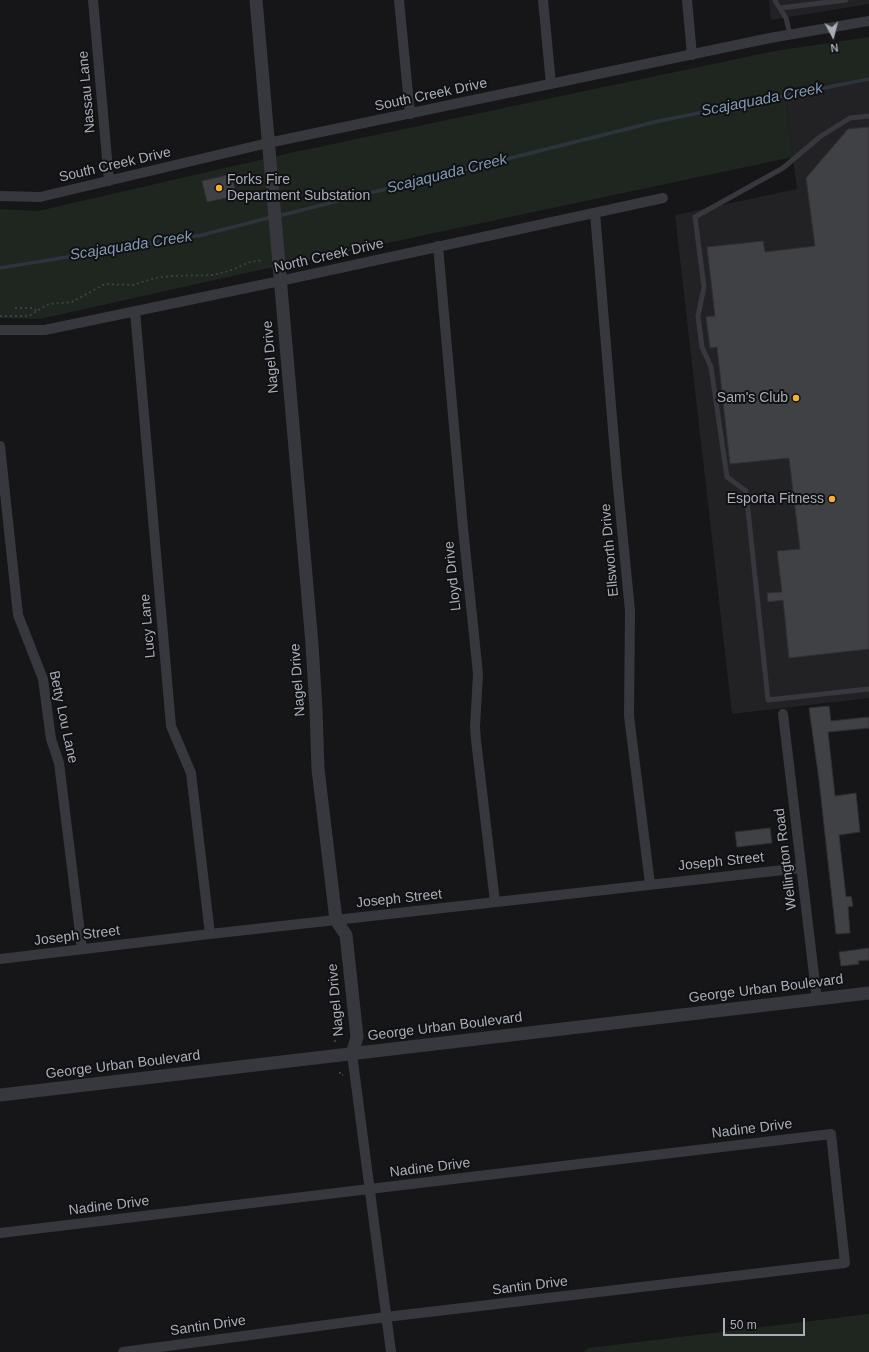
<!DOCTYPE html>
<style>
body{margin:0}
#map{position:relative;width:869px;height:1352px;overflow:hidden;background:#161618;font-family:Arial,sans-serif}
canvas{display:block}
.north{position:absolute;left:813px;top:16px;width:40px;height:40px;-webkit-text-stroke:3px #111113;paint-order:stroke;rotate:173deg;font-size:11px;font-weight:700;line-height:16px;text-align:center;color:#a8adb8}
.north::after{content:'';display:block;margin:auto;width:14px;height:18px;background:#a8adb8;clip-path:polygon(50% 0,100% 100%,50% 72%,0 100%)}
.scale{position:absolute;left:723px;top:1318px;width:82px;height:18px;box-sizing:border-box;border:2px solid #a8adb8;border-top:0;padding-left:5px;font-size:12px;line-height:14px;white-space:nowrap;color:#a8adb8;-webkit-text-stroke:3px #111113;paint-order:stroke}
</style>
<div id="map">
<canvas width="869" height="1352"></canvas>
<div class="north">N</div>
<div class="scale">50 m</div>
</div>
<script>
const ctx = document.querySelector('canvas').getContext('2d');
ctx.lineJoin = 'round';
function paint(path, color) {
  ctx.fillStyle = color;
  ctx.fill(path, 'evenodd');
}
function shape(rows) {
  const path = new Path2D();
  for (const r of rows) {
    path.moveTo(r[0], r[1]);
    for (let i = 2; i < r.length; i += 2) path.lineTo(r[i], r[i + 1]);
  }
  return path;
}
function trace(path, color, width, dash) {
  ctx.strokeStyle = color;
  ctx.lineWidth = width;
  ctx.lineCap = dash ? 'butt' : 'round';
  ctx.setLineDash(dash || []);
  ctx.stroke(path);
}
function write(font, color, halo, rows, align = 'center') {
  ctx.font = font + ' Arial,sans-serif';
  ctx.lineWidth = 4;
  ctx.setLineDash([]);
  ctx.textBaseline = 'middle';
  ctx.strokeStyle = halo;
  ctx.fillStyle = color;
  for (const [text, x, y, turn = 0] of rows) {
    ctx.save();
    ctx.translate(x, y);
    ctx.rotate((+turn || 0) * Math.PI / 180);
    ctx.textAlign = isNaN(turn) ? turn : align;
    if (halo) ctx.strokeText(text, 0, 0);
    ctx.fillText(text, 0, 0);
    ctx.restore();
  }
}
paint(shape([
 [769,0,869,0,869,4,771,20],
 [869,78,869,698,732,714,675,215,797,189,784,88]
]), '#222225');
paint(shape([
 [869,37,869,78,784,88,793,157,260,270,40,319,0,318,0,209,38,211,290,153,775,51],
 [869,1314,869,1352,583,1352,589,1348]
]), '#1e261f');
trace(shape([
 [278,216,659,121,869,79],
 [0,268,202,235,272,217]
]), '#2c353c', 3.5);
const building = shape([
 [869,127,869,649,789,658,783,600,768,602,767,593,782,592,777,551,800,549,789,458,730,464,717,347,710,348,706,317,715,316,707,247,763,241,765,252,815,246,806,178,848,129,869,127],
 [232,174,236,196,207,202,202,181,232,174],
 [829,706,831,721,869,717,869,728,828,732,835,796,856,793,860,832,839,835,846,897,851,896,853,906,848,907,850,933,836,934,819,780,809,708,829,706],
 [770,828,772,843,737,847,735,832,770,828],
 [869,948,869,960,858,961,859,964,841,966,839,952,869,948]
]);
paint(building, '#404145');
trace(building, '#303034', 1);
trace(shape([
 [15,308,32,308,37,311],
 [0,316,29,316,45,306,49,304,72,302,103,285,107,284,133,285,155,278,171,276,212,275,229,271,250,262,263,260],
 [827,982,828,982],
 [370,1035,373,1035],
 [335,1040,335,1044],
 [340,1072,340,1075,343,1075]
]), '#3d3f44', 2, [2, 3]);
trace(shape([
 [775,0,777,4,786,18,790,35],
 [780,8,846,0],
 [869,116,850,118,821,136,783,168,695,217,704,287,698,316,702,347,711,367,727,477,746,491,768,700,869,689]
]), '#37383d', 5);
trace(shape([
 [93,0,109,181],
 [399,0,410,114],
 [543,0,551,84],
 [687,0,692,55],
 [0,196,40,197,268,143,770,38,869,21],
 [595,213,617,477,630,611,629,716,650,884],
 [438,246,463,528,478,674,475,727,476,740,495,902],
 [135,311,171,726,191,773,210,934],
 [0,330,45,330,280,281,663,198],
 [0,446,18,615,43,679,51,739,59,763,82,949],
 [783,714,817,1000],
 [0,959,210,934,801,868],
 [352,1054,391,1352],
 [0,1233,831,1134,845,1263,386,1317,123,1352]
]), '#37383d', 10);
trace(shape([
 [256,0,312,644,316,710,318,769,336,920,346,935,357,1037,352,1054],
 [0,1095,869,993]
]), '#37383d', 13);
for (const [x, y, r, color] of [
 [219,188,4,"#f2b134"],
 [796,398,4,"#f2b134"],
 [832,499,4,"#f2b134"]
]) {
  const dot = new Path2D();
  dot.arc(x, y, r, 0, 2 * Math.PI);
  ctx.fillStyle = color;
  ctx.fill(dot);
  trace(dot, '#111113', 1.5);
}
write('14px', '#a8adb8', '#111113', [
 ["Nassau Lane",87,92,-95],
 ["South Creek Drive",431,95,-12],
 ["South Creek Drive",115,165,-13],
 ["North Creek Drive",329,256,-13],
 ["Nagel Drive",271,357,-95],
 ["Ellsworth Drive",610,550,-95],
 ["Lloyd Drive",453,576,-96],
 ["Lucy Lane",148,626,-95],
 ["Nagel Drive",298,680,-94],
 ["Betty Lou Lane",63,717,78],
 ["Wellington Road",786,859,-97],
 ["Joseph Street",721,862,-6],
 ["Joseph Street",399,899,-6],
 ["Joseph Street",77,936,-7],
 ["George Urban Boulevard",766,989,-7],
 ["Nagel Drive",336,1000,-95],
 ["George Urban Boulevard",445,1027,-7],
 ["George Urban Boulevard",123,1065,-7],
 ["Nadine Drive",752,1129,-7],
 ["Nadine Drive",430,1168,-7],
 ["Nadine Drive",109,1206,-7],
 ["Santin Drive",530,1286,-7],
 ["Santin Drive",208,1326,-8]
]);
write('14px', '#a8adb8', '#111113', [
 ["Forks Fire",227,180,"left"],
 ["Department Substation",227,196,"left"],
 ["Sam's Club",788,398],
 ["Esporta Fitness",824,499]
], 'right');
write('italic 15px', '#7f9bb3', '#111113', [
 ["Scajaquada Creek",762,100,-11],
 ["Scajaquada Creek",447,174,-14],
 ["Scajaquada Creek",131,246,-9]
]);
</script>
